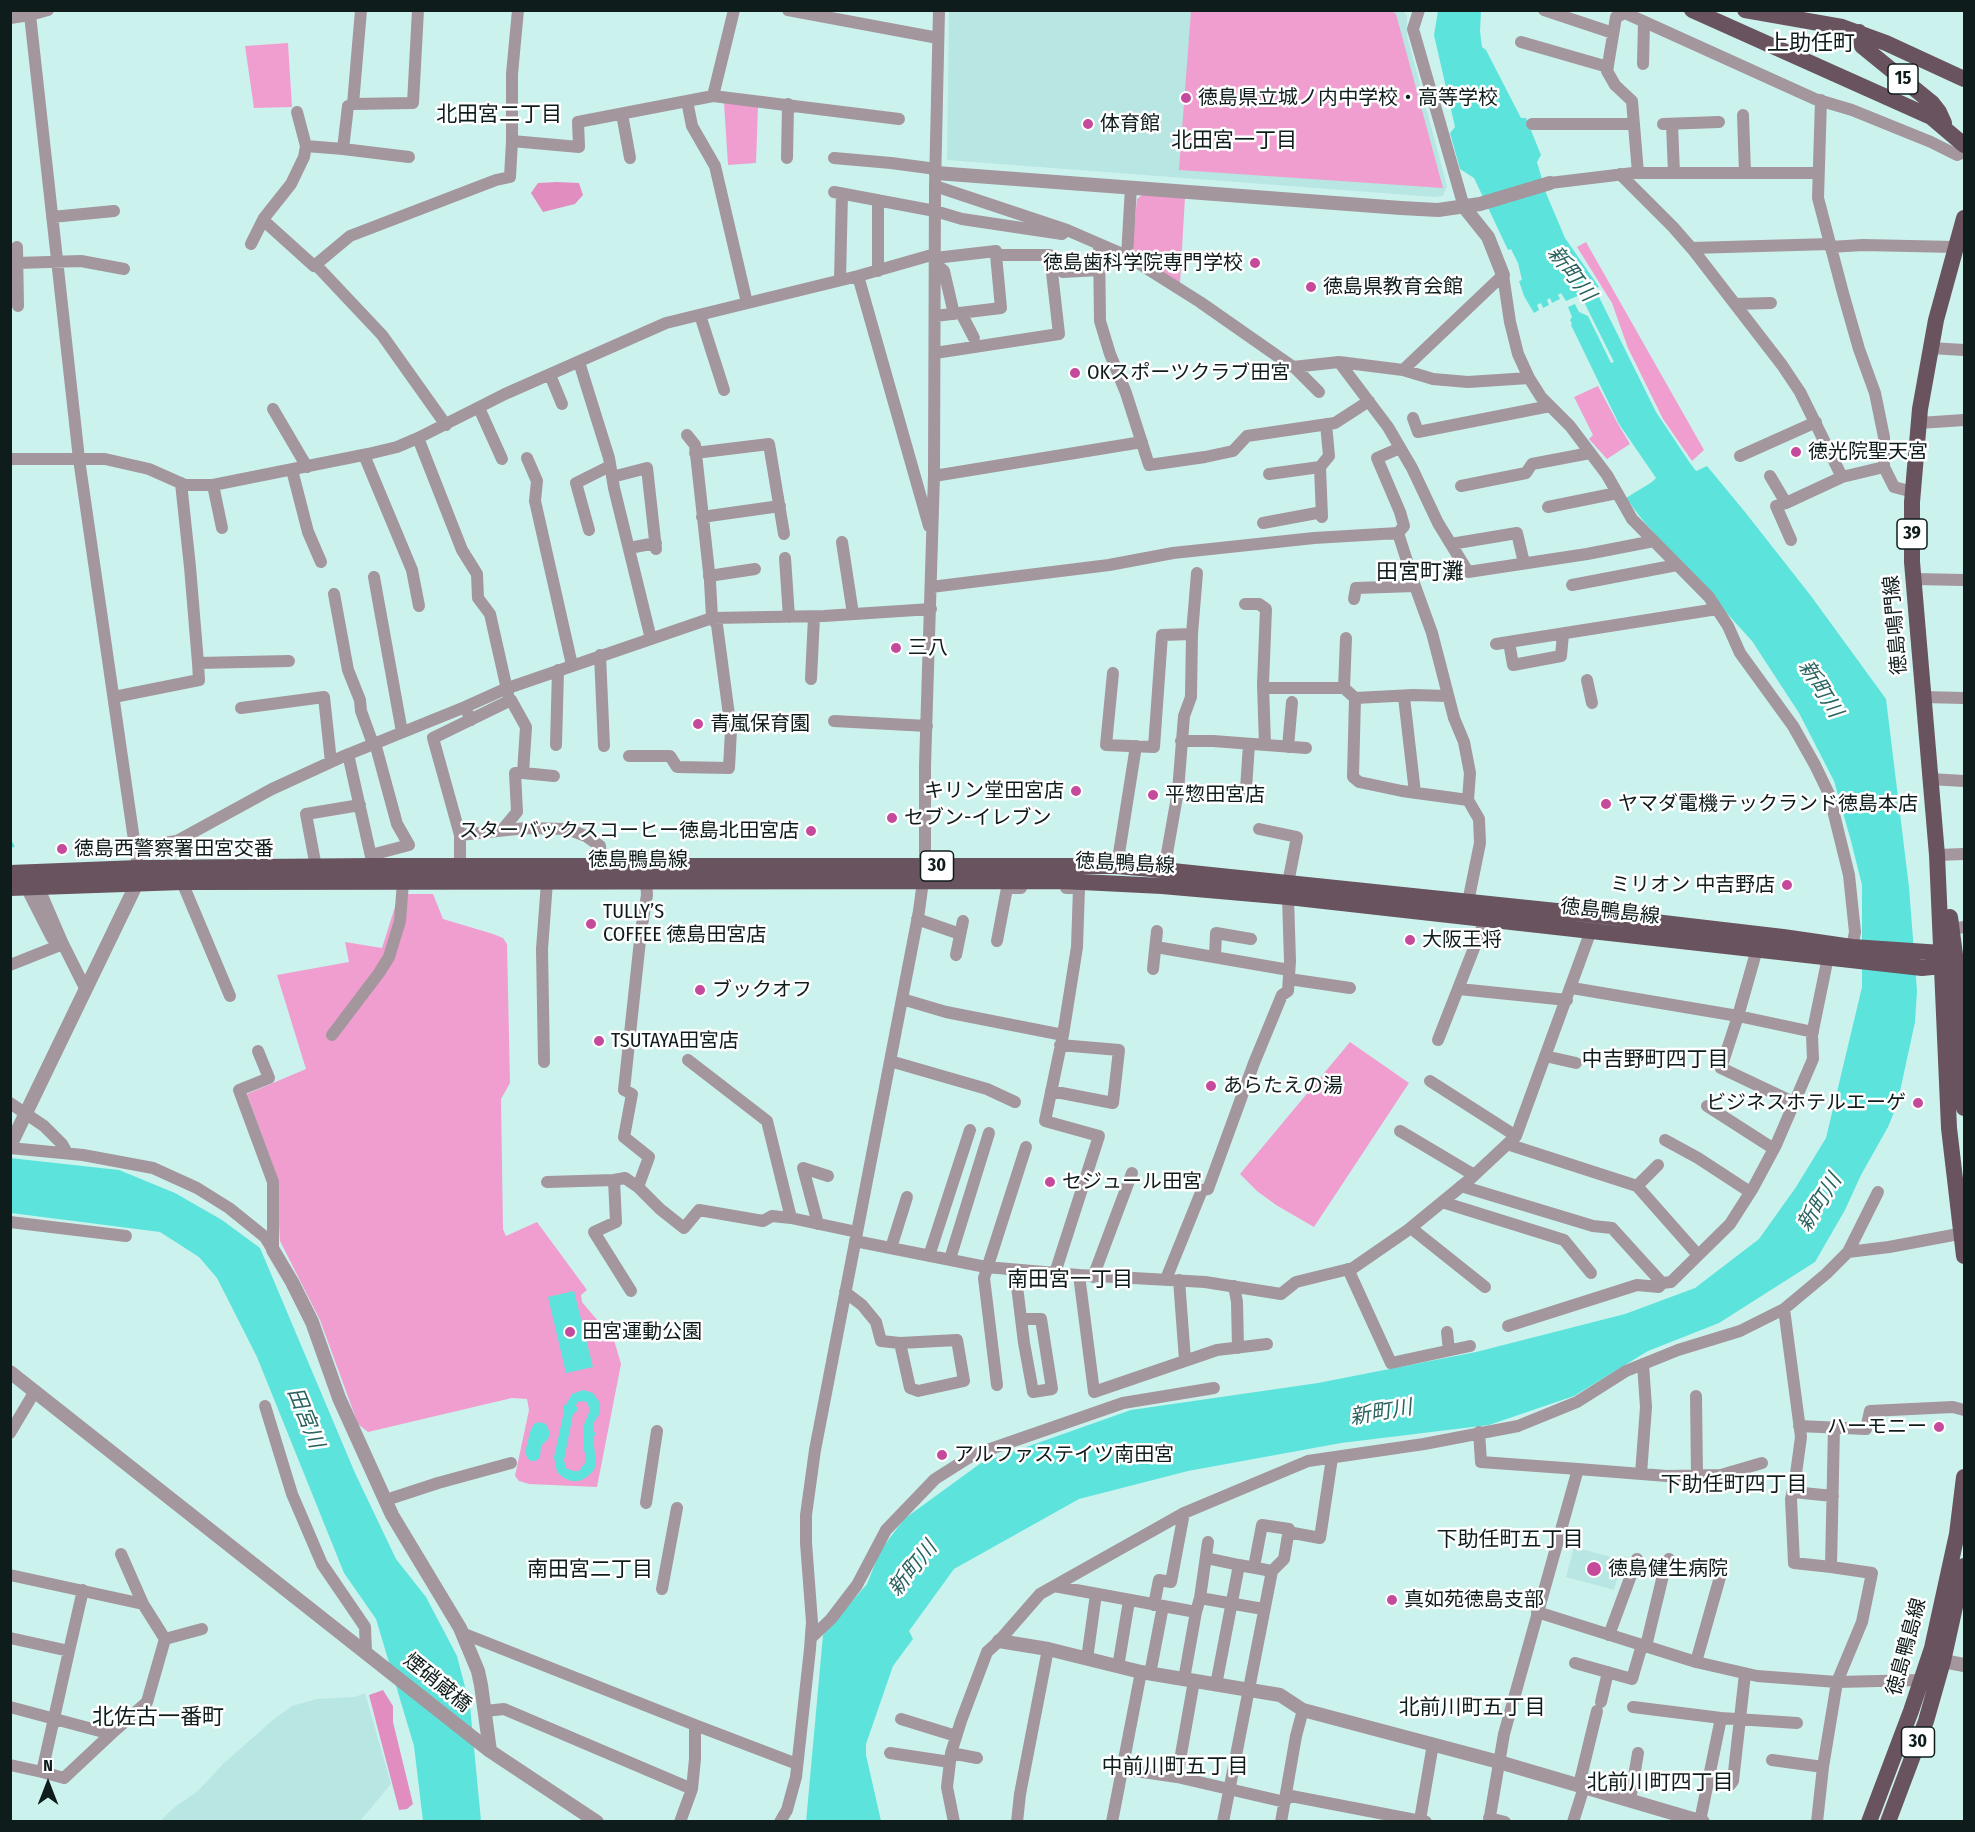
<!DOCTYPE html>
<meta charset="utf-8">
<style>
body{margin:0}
#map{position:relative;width:1975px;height:1832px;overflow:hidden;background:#ccf2ee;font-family:"Fira Sans Condensed",sans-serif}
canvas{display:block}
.frame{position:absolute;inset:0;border:12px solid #0e1c1b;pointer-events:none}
.north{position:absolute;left:18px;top:1754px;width:60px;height:60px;-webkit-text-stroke:4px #fff;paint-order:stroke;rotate:0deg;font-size:16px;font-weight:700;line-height:24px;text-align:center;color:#0e1c1b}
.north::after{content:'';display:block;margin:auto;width:21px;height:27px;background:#0e1c1b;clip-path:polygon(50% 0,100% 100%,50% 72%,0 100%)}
</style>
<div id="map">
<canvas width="1975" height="1832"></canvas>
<div class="frame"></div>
<div class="north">N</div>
</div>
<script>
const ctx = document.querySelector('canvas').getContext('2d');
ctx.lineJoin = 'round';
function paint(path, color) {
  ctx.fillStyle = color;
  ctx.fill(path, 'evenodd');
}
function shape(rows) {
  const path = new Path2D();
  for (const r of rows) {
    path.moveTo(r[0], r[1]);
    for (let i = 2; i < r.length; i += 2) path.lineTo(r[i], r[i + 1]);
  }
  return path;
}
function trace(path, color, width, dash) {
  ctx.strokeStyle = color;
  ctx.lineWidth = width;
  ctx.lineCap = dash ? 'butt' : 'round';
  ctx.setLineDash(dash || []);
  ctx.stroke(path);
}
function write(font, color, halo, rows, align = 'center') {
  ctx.font = font + ' "Fira Sans Condensed","Noto Sans JP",sans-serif';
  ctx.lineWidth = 5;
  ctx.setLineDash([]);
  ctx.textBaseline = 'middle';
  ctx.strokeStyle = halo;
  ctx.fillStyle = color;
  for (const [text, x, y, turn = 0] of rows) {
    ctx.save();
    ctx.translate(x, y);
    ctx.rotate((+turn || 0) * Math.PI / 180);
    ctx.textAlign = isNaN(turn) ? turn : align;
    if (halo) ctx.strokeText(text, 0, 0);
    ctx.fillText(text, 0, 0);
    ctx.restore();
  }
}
paint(shape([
 [949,11,1403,11,1407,16,1407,36,1447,186,1443,196,1434,197,947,160],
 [1574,1547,1622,1560,1614,1590,1566,1577],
 [365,1693,391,1784,360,1821,160,1821,176,1806,198,1791,223,1764,274,1719,292,1706,317,1699,355,1697]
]), '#b8e6e2');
paint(shape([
 [1392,11,1396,14,1443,188,1179,170,1191,11],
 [288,43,292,107,254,108,245,46],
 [724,103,758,106,756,163,728,165],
 [1142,195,1185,197,1180,283,1136,258,1132,249,1137,199],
 [1586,242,1704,450,1692,461,1663,419,1628,348,1612,303,1577,247],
 [1598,386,1618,424,1630,444,1607,459,1589,439,1593,435,1574,397],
 [399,894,433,894,443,919,493,934,503,938,507,944,510,1083,501,1099,503,1229,506,1236,537,1222,587,1290,581,1295,582,1302,614,1340,621,1364,597,1487,529,1484,519,1481,515,1476,529,1410,527,1399,512,1398,368,1432,358,1424,320,1320,280,1241,276,1174,247,1094,306,1069,277,975,349,962,345,942,382,948],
 [1350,1042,1409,1083,1314,1227,1276,1205,1257,1191,1240,1174]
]), '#f09ecf');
paint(shape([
 [557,182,579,183,583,195,575,204,543,212,531,193,538,183],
 [383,1690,393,1706,393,1722,413,1804,407,1809,399,1810,369,1695]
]), '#e18dc0');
paint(shape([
 [1438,11,1481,11,1480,31,1482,47,1486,50,1521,118,1526,118,1541,155,1537,162,1546,193,1565,238,1599,287,1566,301,1561,293,1558,295,1560,299,1552,303,1550,298,1547,300,1549,305,1543,308,1541,303,1537,305,1539,310,1534,313,1524,296,1519,281,1522,280,1518,263,1511,249,1508,250,1474,178,1460,169,1450,133,1455,127,1434,35],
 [1597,293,1656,412,1690,463,1696,471,1707,466,1745,512,1811,596,1886,699,1909,887,1917,991,1915,1022,1897,1105,1888,1127,1861,1175,1845,1210,1815,1262,1719,1323,1648,1351,1574,1396,1489,1425,1341,1443,1188,1471,1079,1499,954,1569,909,1631,913,1639,893,1666,866,1744,866,1755,881,1821,806,1822,823,1635,867,1584,880,1551,904,1519,981,1463,1131,1410,1318,1383,1476,1352,1625,1314,1695,1288,1759,1239,1796,1187,1826,1138,1862,987,1862,885,1851,841,1834,781,1799,713,1752,641,1644,522,1626,498,1652,482,1656,478,1619,424,1571,325,1572,324,1570,320,1572,317,1568,307,1575,304,1579,312,1588,316,1611,363,1614,362,1583,300],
 [10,1158,119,1170,175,1193,222,1220,260,1248,355,1473,396,1559,426,1597,457,1656,470,1706,481,1821,423,1821,414,1746,376,1619,344,1573,257,1357,217,1278,199,1257,160,1232,11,1213],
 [574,1291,593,1367,566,1373,548,1297],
 [583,1390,593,1393,600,1403,600,1413,593,1424,593,1429,596,1435,593,1436,596,1463,594,1470,587,1477,579,1481,571,1481,564,1478,557,1472,554,1457,564,1412,563,1405,566,1405,572,1394],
 [579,1401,587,1402,590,1410,583,1427,584,1445,583,1451,585,1452,585,1463,579,1471,573,1471,566,1468,564,1460,573,1414,577,1411,577,1407,575,1406],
 [539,1422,546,1424,550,1433,548,1439,541,1446,540,1458,535,1461,531,1461,528,1459,525,1453,530,1432,534,1424]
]), '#5ce4dc');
trace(shape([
 [10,841,13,846]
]), '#5ce4dc', 3);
trace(shape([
 [361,10,353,104,413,103,418,10],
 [788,10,938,38],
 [1419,10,1413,29,1464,207],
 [1544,10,1613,33],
 [10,18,30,15],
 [1521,42,1608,67],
 [1643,64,1644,22],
 [713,96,734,10],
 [1821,100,1818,198,1843,293,1859,349,1875,393,1884,437,1884,467,1894,487,1913,492],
 [687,101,692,126,715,166,747,303],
 [622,114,630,158],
 [1743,115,1745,173],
 [1532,124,1634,124],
 [1663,124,1719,122],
 [1672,124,1674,173],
 [512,141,579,147,578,122,713,96,899,119],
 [306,146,343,149,409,157],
 [343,149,348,106,353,104],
 [787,158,788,104],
 [834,158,891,163,936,169],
 [1638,173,1632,101,1615,85,1607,71,1616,17,1625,13,1815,99,1852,110,1931,142,1957,155,1964,152],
 [1620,174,1673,227,1694,251,1782,365,1800,392,1842,477],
 [1550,183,1633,173,1818,173],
 [935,186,1067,230,1127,256],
 [1131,187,1127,256,1200,302,1293,367,1339,362,1403,370,1503,275],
 [834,192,935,211,962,219,1062,234,1067,230],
 [52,217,114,211],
 [263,220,314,266,350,236,496,180,510,177,512,141,512,74,518,10],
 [251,244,264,218,291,184,304,157,306,146,297,112],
 [1099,244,1100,321,1110,354,1126,393,1149,465,1205,457,1233,451,1247,436,1335,423,1369,401],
 [17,247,18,306],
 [1830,247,1863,245,1955,247],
 [1692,248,1830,244],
 [935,258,996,251,996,255],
 [17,263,81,261,124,269],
 [935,263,944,271,954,314],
 [316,265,382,335,446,425],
 [878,271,878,200],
 [1063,272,1099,270],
 [1503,275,1510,322,1518,354,1529,378,1541,397,1570,426,1607,475,1632,519,1709,597,1728,626,1740,653,1793,726,1815,765,1829,794,1849,875,1855,932,1852,947],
 [858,276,929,526],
 [840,280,842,194],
 [1735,304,1771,303],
 [961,313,974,338],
 [700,315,724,390],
 [1931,348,1964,350],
 [935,353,1059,334,1050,255,996,255,1001,308,935,316],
 [579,362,609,458,614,488,651,639],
 [1339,362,1388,427,1412,468,1438,523,1468,572,1587,554,1654,541],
 [1294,367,1319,392],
 [1403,370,1433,379,1468,382,1529,378],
 [550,375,562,404],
 [479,408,502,459],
 [273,409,307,467],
 [1413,418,1418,432,1550,406],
 [1919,423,1964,420],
 [418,438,462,550,477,574,478,598,490,614,508,694],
 [695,453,769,444,784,534],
 [364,455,412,570,419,606],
 [1740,456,1816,422],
 [527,458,537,481,535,501,572,665],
 [10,459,79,459,30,15,48,10],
 [292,470,308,532,321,562],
 [1269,474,1320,467],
 [934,476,1142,442],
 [1770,476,1786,503,1842,477,1884,467],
 [612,477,647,468,656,549],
 [181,483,190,567,198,663,289,661],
 [213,485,222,528],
 [1461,486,1526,473,1532,464,1590,453],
 [1786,503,1776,506,1791,540],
 [1548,507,1617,493],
 [702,517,780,506],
 [1322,517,1320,467,1329,456,1326,424],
 [1263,523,1322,512],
 [589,530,576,483,610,466],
 [1398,533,1404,526,1400,512,1377,458,1400,448],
 [842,542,853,614],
 [1451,544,1517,533,1524,563],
 [629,548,656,543],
 [785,558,789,617],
 [709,576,755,569],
 [374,577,402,732],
 [1914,579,1964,580],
 [1572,585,1677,565],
 [1415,586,1432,633,1454,718,1464,742,1470,773,1468,800,1479,819,1480,843,1468,902],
 [931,587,1109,565,1173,553,1314,538,1398,533,1415,586,1356,588,1354,599],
 [334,594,348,670,360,700,361,711,373,744],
 [1245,604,1259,604,1266,609,1263,684,1265,745],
 [1509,642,1513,665,1561,656,1563,634],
 [1496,644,1717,609],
 [600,655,604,746],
 [1113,673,1106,745,1154,747,1162,635,1192,634,1197,573],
 [811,679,814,617],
 [1587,680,1592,703],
 [1263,688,1344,688,1346,638],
 [1344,688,1355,698,1353,777,1359,782,1402,791,1468,800],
 [114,697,199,680,198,663],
 [1404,697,1415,793],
 [1923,697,1964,698],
 [1355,698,1413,695,1448,696],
 [241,708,324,697,331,762],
 [471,720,465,707,505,689,712,618,710,581,695,445,687,435],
 [834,721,927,726],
 [1181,741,1213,741,1306,748],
 [556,745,558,670],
 [1288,747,1292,702],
 [348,754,372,861],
 [629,756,670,756,677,767,729,768,731,730,717,625,712,618,824,616,931,609],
 [523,773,554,776],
 [1930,779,1964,781],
 [1246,789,1249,744],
 [1259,829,1297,837,1288,883],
 [460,835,433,738,511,700,526,727,523,773,515,773,517,812,502,830],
 [135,847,79,459,105,459,149,469,185,485,213,485,368,454,397,447,418,438,505,394,666,323,858,276,935,254],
 [371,855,409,845,397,824,375,743],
 [1937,855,1964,854],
 [1117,866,1136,746],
 [316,867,306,814,360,805],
 [138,868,135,847,177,841,272,789,344,756,465,707],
 [460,872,460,835,526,828,567,829,586,836,600,846,602,866],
 [1163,876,1178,791,1184,716,1191,697,1192,634],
 [646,881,647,895,641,931,624,1090,632,1094,624,1137,649,1157,638,1187,660,1209,684,1228,699,1210,763,1221,772,1216,791,1218,857,1232],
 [182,882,230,996],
 [38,886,63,944,85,988],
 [26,887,52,938],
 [917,919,960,934],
 [1951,929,1964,927],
 [997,941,1007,888,1021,888],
 [1156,947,1289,970],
 [1757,949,1738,1016,1813,1032],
 [956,955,963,921],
 [1215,957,1216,933,1251,939],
 [10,965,63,944],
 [1153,969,1157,931],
 [1289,979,1350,988],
 [1572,988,1738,1016,1721,1068,1795,1103],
 [1459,989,1567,1000],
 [902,999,946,1012,1063,1035],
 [332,1035,379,973,389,957,400,921,403,882],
 [1438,1040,1485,920],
 [258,1051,269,1078,239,1090,273,1182,273,1248],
 [1545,1056,1576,1063],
 [688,1060,767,1121,791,1218],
 [890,1061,987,1089,1015,1102],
 [544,1062,542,949,547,882],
 [1430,1081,1516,1136],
 [1051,1091,1113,1103,1119,1050,1060,1045],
 [10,1103,44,1126,62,1144,67,1153],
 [1707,1106,1774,1149],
 [1400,1131,1474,1175],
 [1665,1140,1698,1158,1750,1192],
 [1507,1144,1637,1186,1698,1255],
 [10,1148,83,1155,153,1168,197,1188,229,1208,265,1237,273,1250],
 [547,1182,614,1180],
 [1461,1186,1593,1226,1612,1228,1662,1283],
 [1637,1186,1658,1165],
 [1442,1202,1564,1240,1591,1273],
 [10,1222,126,1236],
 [818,1224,803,1168,828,1176],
 [1411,1228,1485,1287],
 [855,1241,986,1267,1079,1275,1094,1392,1217,1350,1267,1344],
 [891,1248,907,1197],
 [1848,1252,1878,1192],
 [929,1256,970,1130],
 [950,1259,989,1133],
 [1348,1269,1391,1363,1470,1346],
 [1015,1270,1024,1343,1033,1392,1052,1389,1041,1319,1022,1319],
 [1055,1273,1099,1136,1045,1121,1063,1035,1077,947,1079,888,1066,888],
 [1079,1275,1205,1282,1281,1294,1296,1282,1353,1268,1408,1230,1469,1180,1516,1136,1593,925],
 [1093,1277,1132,1173],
 [1166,1279,1202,1190,1208,1189,1254,1063,1282,995,1288,991,1290,961,1288,897],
 [1179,1280,1185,1360],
 [1234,1286,1237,1302,1238,1348],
 [631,1291,594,1232,616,1222,614,1180,625,1178,638,1187],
 [845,1292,862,1305,876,1322,881,1341,900,1343,910,1388,918,1391,964,1381,957,1340,900,1343],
 [1784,1309,1826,1274,1848,1252,1889,1247,1964,1233],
 [1508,1326,1637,1285,1659,1287,1662,1283,1671,1282,1730,1224,1753,1188,1776,1145,1813,1059,1812,1035,1828,957],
 [1447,1332,1449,1350],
 [997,1385,984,1278,1026,1147],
 [1696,1396,1697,1475],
 [265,1406,292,1494,322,1564,365,1627,366,1652],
 [1799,1426,1866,1429,1870,1411,1953,1407,1964,1410],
 [1834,1427,1831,1567,1872,1573,1862,1622,1837,1682,1921,1680],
 [1479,1432,1481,1462,1578,1469],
 [10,1433,35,1391],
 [1641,1474,1646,1407,1643,1364],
 [1793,1492,1833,1496],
 [386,1500,438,1483,511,1463],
 [646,1503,657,1431],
 [1288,1532,1320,1538,1332,1458],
 [121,1554,143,1604],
 [1206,1558,1239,1565],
 [10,1575,143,1604,165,1639,147,1702,111,1734,64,1778,42,1772],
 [1054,1586,1196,1612,1200,1598,1263,1609],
 [662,1589,677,1508],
 [1200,1598,1208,1542],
 [1154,1605,1159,1580,1171,1582,1184,1513],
 [1537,1612,1696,1662,1757,1676,1837,1682,1823,1767,1817,1822],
 [462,1633,695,1725,695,1759,692,1789,504,1709,485,1711],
 [1609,1635,1637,1559],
 [10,1638,69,1651,42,1772,10,1765],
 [811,1638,831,1619,857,1585,886,1530,935,1479,973,1455,1123,1403,1214,1388],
 [165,1639,202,1629],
 [1646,1646,1666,1563,1669,1559],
 [69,1651,83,1590],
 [1087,1659,1096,1594],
 [1696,1662,1722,1570],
 [1575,1663,1632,1679,1642,1645],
 [1118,1667,1129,1601],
 [1150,1674,1163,1606],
 [1184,1679,1196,1612],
 [1216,1685,1239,1565,1272,1571],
 [1601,1702,1608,1672],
 [10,1707,111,1734],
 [1633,1707,1721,1718,1700,1821],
 [1721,1718,1797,1723],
 [901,1719,956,1736],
 [695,1725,797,1764],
 [890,1753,950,1762],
 [951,1753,977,1758],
 [1772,1760,1823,1767],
 [1122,1769,1177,1777,1285,1802],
 [1177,1777,1194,1681],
 [1708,1780,1730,1785,1733,1781,1745,1674],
 [1579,1785,1597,1711],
 [1286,1795,1426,1822],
 [1630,1800,1638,1753],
 [1489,1818,1505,1822],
 [1420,1820,1433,1744],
 [680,1822,692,1789],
 [780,1822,787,1810,796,1777,810,1649,812,1622,806,1543,806,1515,815,1450,919,911,925,866,925,766,934,476,935,186,939,10],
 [954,1822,947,1787,951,1753,961,1721,987,1652,999,1641,1040,1594,1184,1513,1308,1461,1424,1444,1518,1426,1577,1402,1626,1371,1678,1350,1740,1331,1784,1309,1801,1437,1795,1481,1791,1499,1794,1563,1831,1567],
 [1017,1822,1020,1794,1048,1649],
 [1112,1822,1141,1672],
 [1223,1822,1272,1571,1284,1559,1289,1529,1262,1525,1254,1567],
 [1281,1822,1296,1736,1303,1710],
 [1489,1822,1504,1734,1578,1469,1667,1476,1721,1475,1762,1463],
 [1573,1822,1584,1787]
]), '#a3969d', 12);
trace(shape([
 [936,173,1401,208,1438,210,1480,204,1550,183],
 [1464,207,1488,237,1503,275],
 [10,1146,137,883,137,876],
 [273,1250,292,1282,312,1322,339,1398,392,1515,460,1628,478,1671,481,1685,490,1751],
 [10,1372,490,1751,597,1822],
 [999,1641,1048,1649,1141,1672,1280,1695,1303,1710,1499,1762,1703,1822],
 [1938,1654,1943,1661,1964,1665]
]), '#a3969d', 14);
trace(shape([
 [1692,10,1931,117,1964,145],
 [1745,10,1842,27,1886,43,1964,79],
 [1859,32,1862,46,1932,103,1939,112,1944,123],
 [1964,218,1936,320,1920,409,1912,502,1912,562,1937,855,1949,1128,1964,1256],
 [10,873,138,868,373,866,1117,866,1163,870,1595,915,1783,937,1852,947,1942,953,1956,962],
 [10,888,182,882,1062,881,1162,886,1288,897,1922,968,1942,966,1956,962,1964,962],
 [1950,917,1956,962,1959,1057,1964,1108],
 [1869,1822,1911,1711,1932,1648,1957,1534,1964,1477],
 [1888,1822,1926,1721,1943,1661,1964,1566]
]), '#69535f', 16);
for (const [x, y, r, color] of [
 [1186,98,6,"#c54a9b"],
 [1088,124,6,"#c54a9b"],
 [1255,263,6,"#c54a9b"],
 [1311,287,6,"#c54a9b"],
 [1075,373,6,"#c54a9b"],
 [1796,452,6,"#c54a9b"],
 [896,648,6,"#c54a9b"],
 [698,724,6,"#c54a9b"],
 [1076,791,6,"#c54a9b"],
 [1153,795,6,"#c54a9b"],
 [1606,804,6,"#c54a9b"],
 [892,818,6,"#c54a9b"],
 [811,831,6,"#c54a9b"],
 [62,849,6,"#c54a9b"],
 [1787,885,6,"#c54a9b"],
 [591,924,6,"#c54a9b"],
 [1410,940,6,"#c54a9b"],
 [700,990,6,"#c54a9b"],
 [599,1041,6,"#c54a9b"],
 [1211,1086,6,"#c54a9b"],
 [1918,1103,6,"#c54a9b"],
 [1050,1182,6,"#c54a9b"],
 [570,1332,6,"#c54a9b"],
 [1939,1427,6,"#c54a9b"],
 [942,1455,6,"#c54a9b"],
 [1594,1569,8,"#c54a9b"],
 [1392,1600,6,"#c54a9b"]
]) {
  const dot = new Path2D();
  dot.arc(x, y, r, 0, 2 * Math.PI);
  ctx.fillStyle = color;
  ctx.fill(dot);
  trace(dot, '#fff', 2);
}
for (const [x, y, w] of [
 [1903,79,30],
 [1912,534,30],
 [937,866,33],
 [1918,1742,33]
]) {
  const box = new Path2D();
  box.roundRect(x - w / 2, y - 15, w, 30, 4.5);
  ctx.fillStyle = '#fff';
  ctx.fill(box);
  trace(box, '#0e1c1b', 1.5);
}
write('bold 18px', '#0e1c1b', null, [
 ["15",1903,79],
 ["39",1912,534],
 ["30",937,866],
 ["30",1918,1742]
]);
write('20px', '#0e1c1b', '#fff', [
 ["徳島県立城ノ内中学校・高等学校",1198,98],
 ["体育館",1100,124],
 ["徳島歯科学院専門学校",1243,263,"right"],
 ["徳島県教育会館",1323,287],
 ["OKスポーツクラブ田宮",1087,373],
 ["徳光院聖天宮",1808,452],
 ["三八",908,648],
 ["青嵐保育園",710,724],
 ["キリン堂田宮店",1064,791,"right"],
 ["平惣田宮店",1165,795],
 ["ヤマダ電機テックランド徳島本店",1618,804],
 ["セブン-イレブン",904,818],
 ["スターバックスコーヒー徳島北田宮店",799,831,"right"],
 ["徳島西警察署田宮交番",74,849],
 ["ミリオン 中吉野店",1775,885,"right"],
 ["TULLY’S",603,912],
 ["COFFEE 徳島田宮店",603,935],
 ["大阪王将",1422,940],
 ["ブックオフ",712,990],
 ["TSUTAYA田宮店",611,1041],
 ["あらたえの湯",1223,1086],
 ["ビジネスホテルエーゲ",1906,1103,"right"],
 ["セジュール田宮",1062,1182],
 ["田宮運動公園",582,1332],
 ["ハーモニー",1927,1427,"right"],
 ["アルファステイツ南田宮",954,1455],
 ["徳島健生病院",1608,1569],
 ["真如苑徳島支部",1404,1600]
], 'left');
write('20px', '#0e1c1b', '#fff', [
 ["徳島鳴門線",1896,625,-95],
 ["徳島鴨島線",638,860],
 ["徳島鴨島線",1125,864,3],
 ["徳島鴨島線",1610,912,6],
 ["徳島鴨島線",1907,1647,-75],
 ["煙硝蔵橋",437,1683,39]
]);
write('21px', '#0e1c1b', '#fff', [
 ["北田宮二丁目",499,115],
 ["北田宮一丁目",1234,141],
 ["中吉野町四丁目",1655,1060],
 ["南田宮一丁目",1070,1280],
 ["下助任町四丁目",1734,1485],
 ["下助任町五丁目",1510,1540],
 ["南田宮二丁目",590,1570],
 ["北前川町五丁目",1472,1708],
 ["中前川町五丁目",1175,1767],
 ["北前川町四丁目",1660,1783]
]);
write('italic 21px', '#2a635f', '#fff', [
 ["新町川",1571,274,52],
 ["新町川",1820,689,58],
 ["新町川",1820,1203,-58],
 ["新町川",1381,1413,-10],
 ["田宮川",305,1418,68],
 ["新町川",913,1569,-51]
]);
write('22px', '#0e1c1b', '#fff', [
 ["上助任町",1811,44],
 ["田宮町灘",1420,573],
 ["北佐古一番町",158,1718]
]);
</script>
